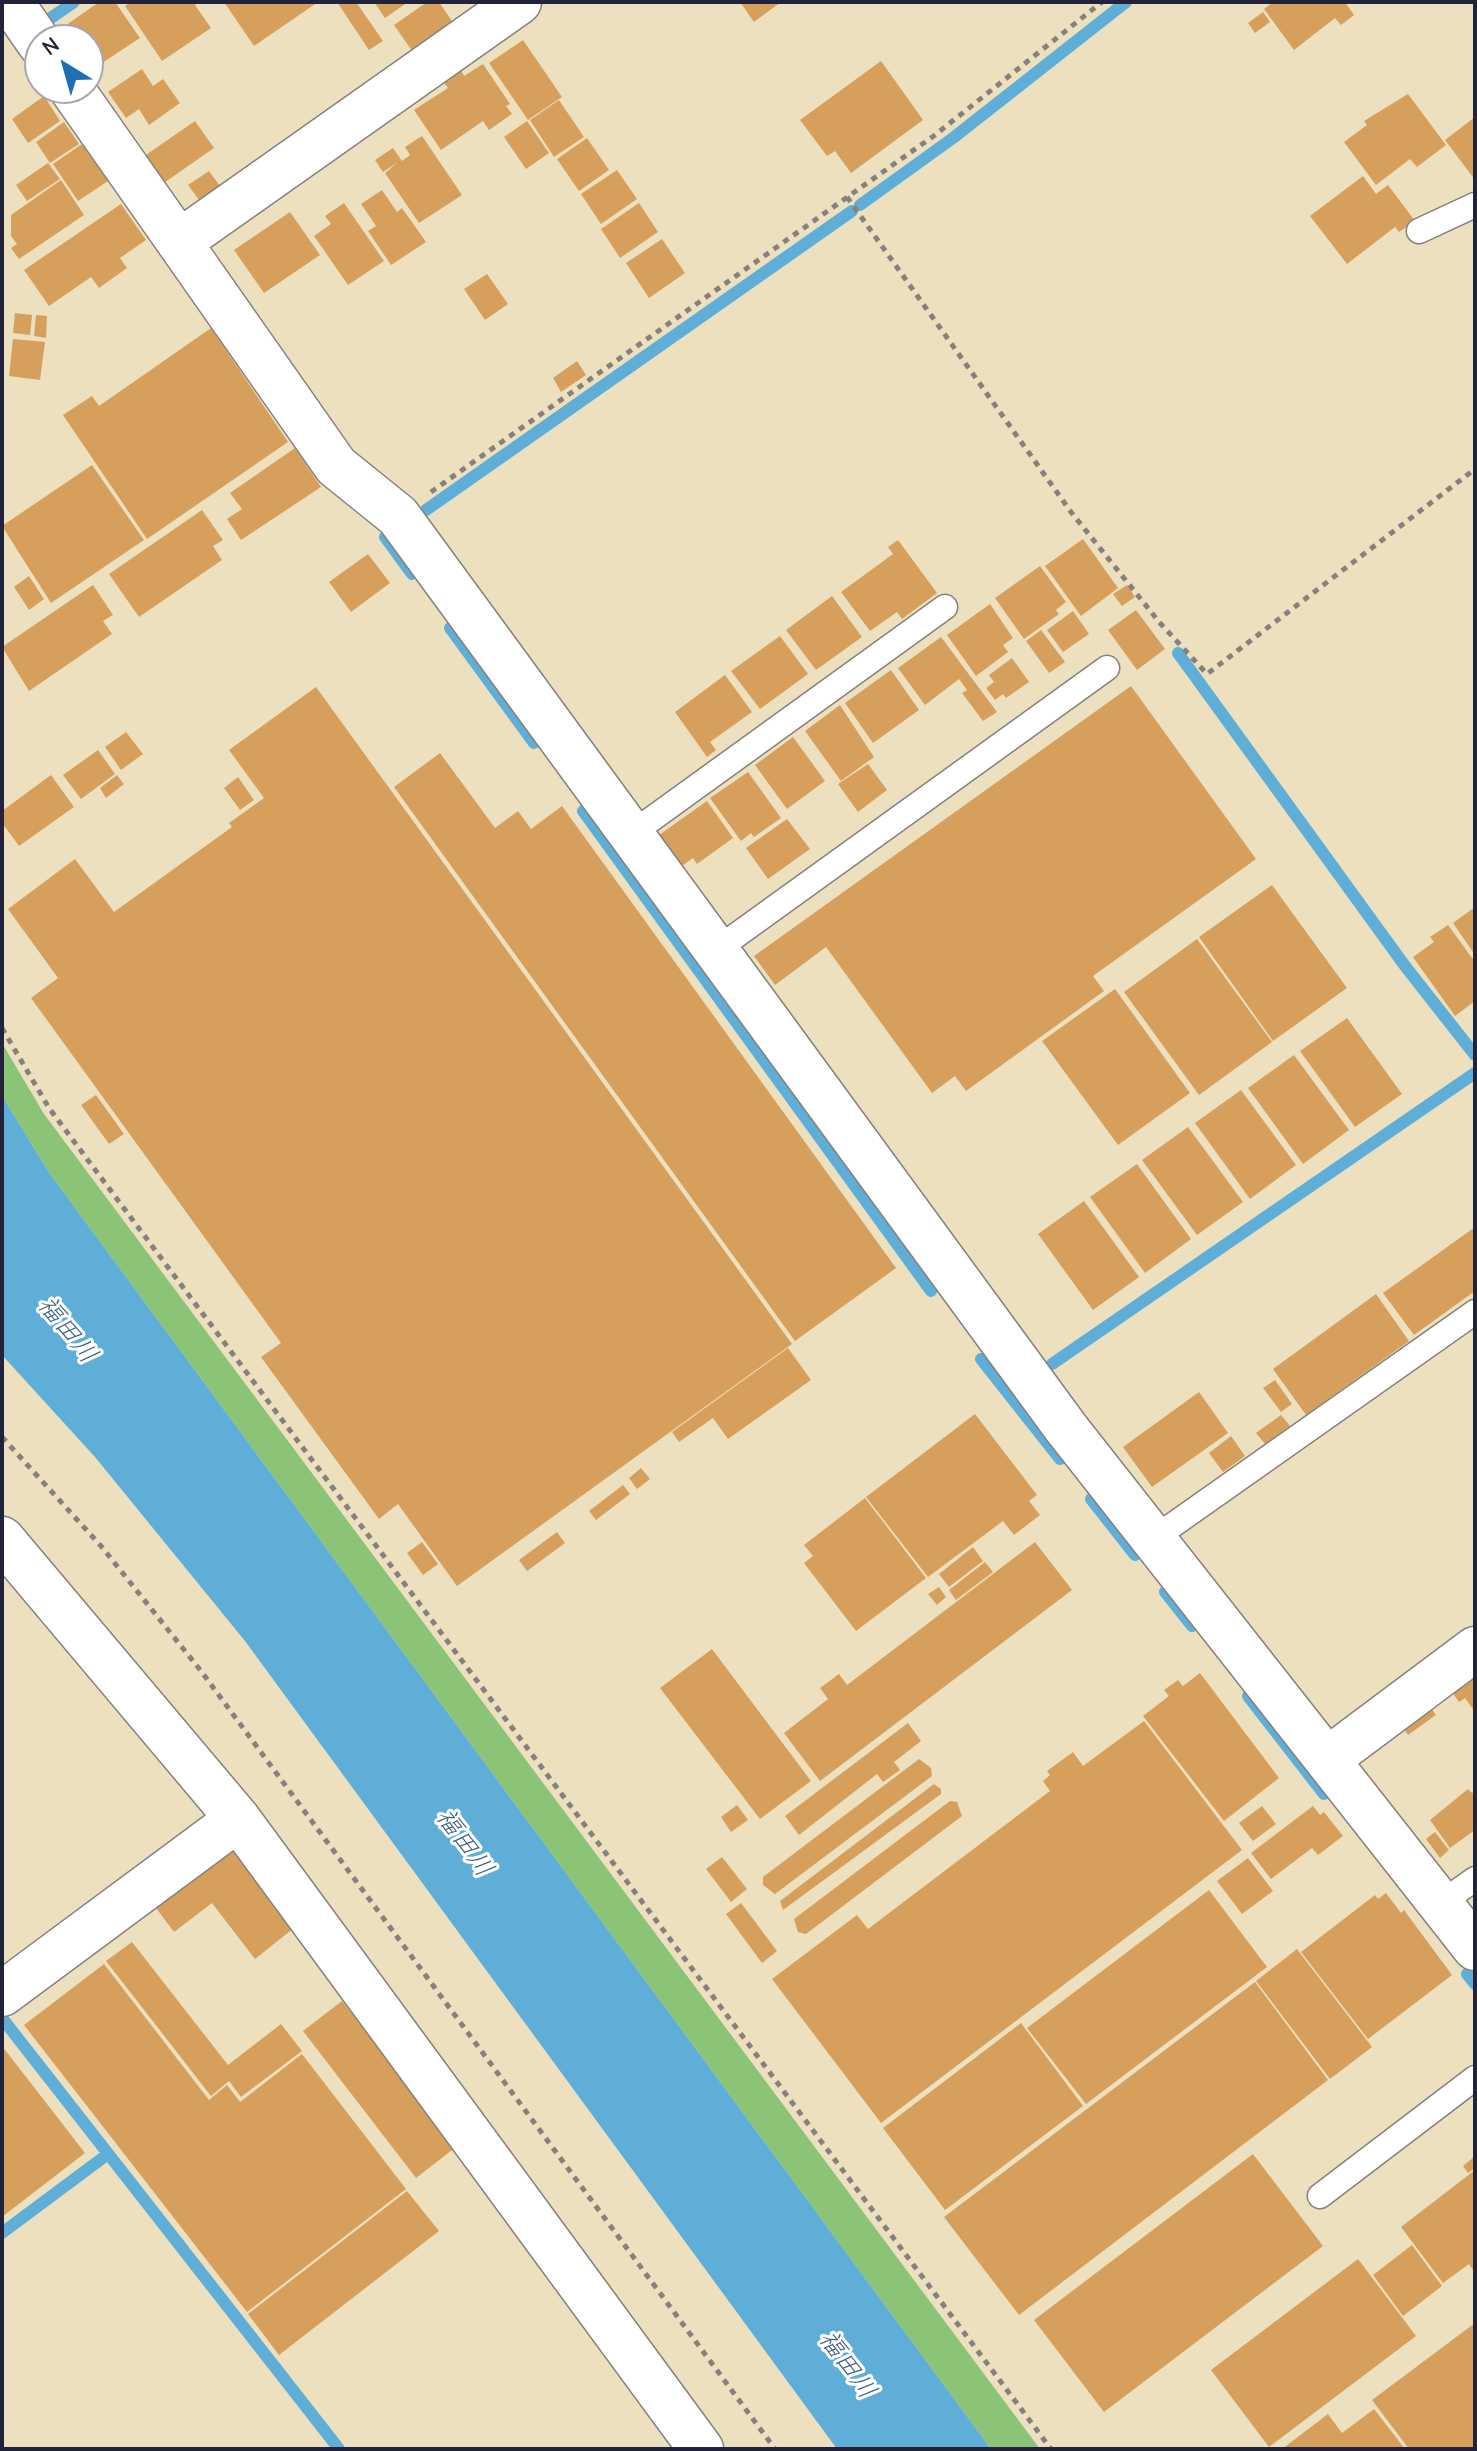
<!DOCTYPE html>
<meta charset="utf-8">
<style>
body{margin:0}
#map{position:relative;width:1477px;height:2451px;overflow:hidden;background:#ece0bf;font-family:"Comic Neue",sans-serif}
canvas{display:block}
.frame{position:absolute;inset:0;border:4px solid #22223b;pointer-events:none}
.north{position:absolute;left:24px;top:24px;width:80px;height:80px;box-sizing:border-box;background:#fff;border:2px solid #a7a7b1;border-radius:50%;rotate:323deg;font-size:22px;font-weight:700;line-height:32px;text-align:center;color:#22223b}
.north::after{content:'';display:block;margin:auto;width:28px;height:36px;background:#1f6fb2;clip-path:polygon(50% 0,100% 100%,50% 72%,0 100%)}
</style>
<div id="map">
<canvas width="1477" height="2451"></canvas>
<div class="frame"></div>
<div class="north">N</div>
</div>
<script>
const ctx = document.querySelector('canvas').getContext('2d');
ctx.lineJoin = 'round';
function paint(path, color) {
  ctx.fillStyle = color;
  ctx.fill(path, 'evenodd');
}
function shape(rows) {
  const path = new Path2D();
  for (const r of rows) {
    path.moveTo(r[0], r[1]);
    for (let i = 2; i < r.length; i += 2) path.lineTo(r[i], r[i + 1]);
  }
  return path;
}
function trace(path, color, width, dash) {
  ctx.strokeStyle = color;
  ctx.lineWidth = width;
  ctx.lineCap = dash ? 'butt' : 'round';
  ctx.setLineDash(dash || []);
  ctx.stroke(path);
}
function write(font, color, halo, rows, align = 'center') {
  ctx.font = font + ' "Comic Neue","Klee One",sans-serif';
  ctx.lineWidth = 6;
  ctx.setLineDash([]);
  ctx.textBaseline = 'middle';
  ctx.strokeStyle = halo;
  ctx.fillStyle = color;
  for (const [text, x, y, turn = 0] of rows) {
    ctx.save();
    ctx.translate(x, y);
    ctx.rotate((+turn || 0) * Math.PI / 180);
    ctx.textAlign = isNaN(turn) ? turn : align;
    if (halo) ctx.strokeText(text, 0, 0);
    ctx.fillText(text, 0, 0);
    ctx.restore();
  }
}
paint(shape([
 [2,1043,44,1114,1040,2449,991,2449,50,1174,2,1096]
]), '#8bc377');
paint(shape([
 [2,1096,50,1174,991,2449,837,2449,245,1641,95,1457,2,1355]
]), '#5eaed8');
trace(shape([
 [42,24,74,2],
 [860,205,953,138,1126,2],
 [426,510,852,211],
 [385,537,412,574],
 [450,628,534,743],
 [1178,653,1405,966,1475,1055],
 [583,811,931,1291],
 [981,1359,1060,1459],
 [1052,1364,1475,1073],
 [1091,1499,1135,1555],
 [1165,1592,1192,1626],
 [1248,1696,1324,1794],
 [1467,1974,1475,1984],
 [2,2018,339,2449],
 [2,2233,108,2154]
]), '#5eaed8', 12);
paint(shape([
 [99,2,115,2,140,38,102,63,92,48,88,51,88,40,70,40,62,28],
 [130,2,199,2,195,5,211,28,162,61,125,6],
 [224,2,318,2,254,46],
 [337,2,356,2,383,41,369,50],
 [374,2,408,2,385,18],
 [427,2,439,2,456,27,415,55,394,25],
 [740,2,781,2,754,22],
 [1273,2,1345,2,1354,15,1341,25,1335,18,1294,50,1264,9],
 [1263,12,1270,22,1255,33,1248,23],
 [523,40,562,97,528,120,489,63],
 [881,61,923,120,851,173,835,151,827,156,800,120],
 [483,64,510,104,506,106,512,114,489,130,483,121,441,150,414,110,448,88,444,83,461,70,464,76],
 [142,69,153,86,163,79,180,103,149,125,139,109,126,118,108,92],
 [1408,94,1446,145,1417,167,1410,159,1376,185,1344,142,1367,125,1364,121],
 [44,96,60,121,28,143,12,119],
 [559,100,584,137,554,157,530,120],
 [1475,117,1475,180,1445,140],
 [195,121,214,148,158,187,140,159],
 [527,121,549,153,526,169,504,137],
 [64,122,79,144,50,163,36,142],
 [422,136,462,195,419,223,385,173,398,162,383,172,375,160,393,148,402,161,410,155,405,147],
 [587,138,609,170,579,191,557,159],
 [82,144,108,181,78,201,53,164],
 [48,163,60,179,27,201,16,185],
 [617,170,637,199,601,224,581,194],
 [209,171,220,186,199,200,188,185],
 [1363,176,1376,194,1388,185,1415,221,1399,232,1395,227,1347,264,1310,216],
 [61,180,84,215,19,259,11,248,17,244,11,236,11,215],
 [382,190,397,212,402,208,426,242,391,265,368,231,376,226,361,204],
 [344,203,384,261,348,285,314,236,331,224,325,216],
 [639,203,658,232,620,258,601,229],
 [121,204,146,240,120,258,127,268,99,288,91,277,49,306,24,270],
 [290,212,320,255,264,293,234,250],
 [662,239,685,273,649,298,626,263],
 [487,274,508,304,485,320,464,289],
 [15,313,32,315,30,335,13,333],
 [36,315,47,316,46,338,34,336],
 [211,328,288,442,147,539,63,415,92,396,99,406],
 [13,339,45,342,40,380,9,376],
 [577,361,586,375,561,392,553,378],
 [295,448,321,487,241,540,227,519,242,509,230,493],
 [92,465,144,540,51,603,2,526],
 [202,510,223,540,213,546,222,560,139,617,109,574],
 [1083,539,1118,588,1081,616,1045,566],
 [898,540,937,593,902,619,897,612,870,631,841,592,893,554,888,547],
 [368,554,390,583,351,612,329,582],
 [1040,566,1066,602,1056,610,1059,614,1024,639,995,598],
 [29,576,44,599,29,610,14,587],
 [93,585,113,615,103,621,112,634,29,691,2,647],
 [1127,585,1135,597,1122,606,1113,594],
 [832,596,862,637,816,670,786,630],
 [990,604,1013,638,1003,645,1008,652,976,676,947,635],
 [1136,610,1165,649,1137,670,1108,630],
 [1073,611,1089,634,1063,652,1047,630],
 [1041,630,1065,662,1049,673,1026,641],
 [780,636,808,674,760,709,731,671],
 [941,637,997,712,983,721,962,693,967,690,959,679,925,705,898,668],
 [1012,658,1029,682,1006,698,1003,694,995,700,986,688,994,682,989,675],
 [891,670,919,710,873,743,845,703],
 [725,675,752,712,710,742,716,750,707,757,675,712],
 [1131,686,1256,859,1093,976,1104,991,966,1091,955,1076,932,1093,826,947,775,985,754,956],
 [316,687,792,1344,457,1586,398,1504,379,1519,261,1357,281,1343,31,998,58,978,8,909,75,859,114,912,232,827,229,823,264,798,229,750],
 [840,705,874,757,841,781,805,731],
 [126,732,143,754,121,770,105,747],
 [793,737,825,781,787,809,755,765],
 [98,750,115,774,81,799,63,775],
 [440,753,495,828,518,811,531,829,562,806,896,1268,795,1341,394,787],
 [868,764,887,790,858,812,838,784],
 [748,772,781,818,754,837,751,833,741,841,710,798],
 [51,775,74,807,19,846,2,823,2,811],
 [117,775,124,784,106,798,100,788],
 [238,777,254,800,240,810,224,788],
 [707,801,733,838,697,864,693,858,682,866,659,835],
 [787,819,810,849,768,879,746,848],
 [1272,885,1347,988,1273,1041,1199,937],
 [1475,907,1475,955,1453,923],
 [1448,925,1475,962,1475,1001,1455,1016,1413,957,1434,942,1430,937],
 [1197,939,1272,1042,1199,1095,1124,992],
 [1115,989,1190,1093,1118,1145,1042,1041],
 [1347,1018,1402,1094,1355,1127,1300,1051],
 [1294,1055,1349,1130,1303,1164,1248,1088],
 [1241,1090,1296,1165,1250,1199,1195,1123],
 [96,1095,124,1134,109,1144,81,1105],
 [1188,1127,1243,1202,1197,1235,1142,1160],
 [1137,1164,1191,1239,1145,1273,1090,1197],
 [1084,1201,1139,1277,1093,1310,1038,1234],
 [1475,1227,1475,1291,1414,1335,1383,1293],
 [1376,1294,1409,1341,1306,1415,1273,1369],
 [788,1348,811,1380,728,1439,713,1418,679,1442,672,1432],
 [1275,1380,1292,1404,1281,1412,1263,1388],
 [1199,1392,1228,1433,1152,1487,1123,1447],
 [975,1414,1037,1495,1029,1501,1040,1515,1014,1535,1003,1521,928,1577,866,1497],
 [1281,1415,1290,1426,1265,1444,1256,1433],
 [1231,1436,1245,1456,1223,1472,1209,1453],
 [641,1468,650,1479,637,1489,629,1478],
 [623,1485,630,1494,596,1520,589,1511],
 [865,1498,926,1578,856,1631,804,1563,813,1556,804,1545],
 [557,1532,565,1543,527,1571,519,1560],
 [422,1542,438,1564,423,1575,407,1553],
 [1035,1542,1072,1590,820,1781,784,1733,828,1699,820,1688,839,1674,847,1685],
 [973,1547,983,1561,949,1587,939,1574],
 [985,1562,993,1572,956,1600,949,1590],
 [939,1587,946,1597,937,1605,928,1594],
 [712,1649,811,1781,760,1819,660,1688],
 [1200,1673,1279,1778,1224,1821,1143,1716,1169,1696,1164,1690,1178,1680,1183,1686],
 [1475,1675,1475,1712,1465,1698,1459,1702,1452,1692],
 [1431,1708,1436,1715,1408,1735,1404,1729],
 [1144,1721,1242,1850,881,2123,772,1979,857,1915,868,1929,1050,1791,1043,1781,1050,1775,1047,1771,1073,1752,1083,1766],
 [908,1723,921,1741,894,1762,900,1770,883,1782,877,1774,799,1835,785,1816],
 [919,1759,931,1768,932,1776,775,1894,763,1885,763,1877],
 [934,1784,941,1789,941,1794,783,1910,780,1901],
 [1468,1789,1472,1793,1475,1791,1475,1830,1450,1848,1430,1820],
 [950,1801,957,1802,962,1816,806,1934,798,1932,794,1919],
 [737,1805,748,1820,731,1832,721,1817],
 [1262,1806,1276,1824,1253,1841,1239,1823],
 [1313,1806,1320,1815,1324,1812,1343,1836,1318,1855,1312,1848,1271,1879,1251,1853],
 [1435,1832,1449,1850,1440,1858,1426,1839],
 [230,1845,294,1928,255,1959,212,1903,174,1932,153,1904],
 [722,1857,747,1889,731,1902,706,1869],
 [1248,1858,1273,1891,1242,1914,1217,1881],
 [1209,1890,1267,1967,1086,2104,1027,2028],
 [1386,1893,1401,1913,1404,1910,1452,1975,1368,2039,1301,1952,1375,1895,1378,1899],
 [741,1903,777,1951,762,1963,726,1914],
 [132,1942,228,2065,281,2024,302,2051,241,2097,229,2081,211,2096,106,1961],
 [1297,1949,1372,2047,1330,2079,1256,1981],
 [104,1964,209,2100,227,2085,240,2102,302,2054,406,2189,247,2312,24,2025],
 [1255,1982,1328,2080,1019,2315,944,2217],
 [342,2001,456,2147,416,2178,303,2031],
 [1021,2023,1083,2106,945,2210,883,2128],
 [2,2046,85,2153,2,2217],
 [1253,2154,1323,2246,1104,2412,1034,2320],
 [1475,2156,1475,2168,1468,2173,1463,2166],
 [1475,2170,1475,2273,1469,2264,1443,2283,1401,2227],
 [407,2191,439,2231,279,2355,248,2314],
 [1412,2245,1442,2286,1403,2316,1373,2275],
 [1358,2259,1416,2336,1269,2447,1211,2370],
 [1475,2323,1475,2449,1409,2449,1372,2400],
 [1374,2409,1405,2449,1282,2449,1328,2414,1342,2433]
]), '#d6a05c');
const service = shape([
 [1419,231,1475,205],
 [631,834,945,607],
 [716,950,1107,668],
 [1153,1539,1475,1312],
 [1441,1903,1475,1879],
 [1320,2196,1475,2078]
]);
const minor = shape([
 [11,2,40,44],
 [71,88,336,466,398,516,1066,1428,1475,1948],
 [179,242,519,2],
 [2,1539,238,1819,701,2449],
 [1328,1759,1475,1649],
 [2,1994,238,1819]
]);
trace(service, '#87817d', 27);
trace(minor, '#87817d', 47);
trace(shape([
 [847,197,1071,512,1160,623,1207,674,1475,469],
 [431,492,935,135,1102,2],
 [2,1028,49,1108,1051,2449],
 [2,1437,101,1546,201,1671,775,2449]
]), '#87817d', 5, [6, 6]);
trace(service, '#fff', 24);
trace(minor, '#fff', 44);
write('italic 26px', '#3d6182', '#fff', [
 ["福田川",67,1330,51],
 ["福田川",464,1843,54],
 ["福田川",847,2365,54]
]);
</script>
